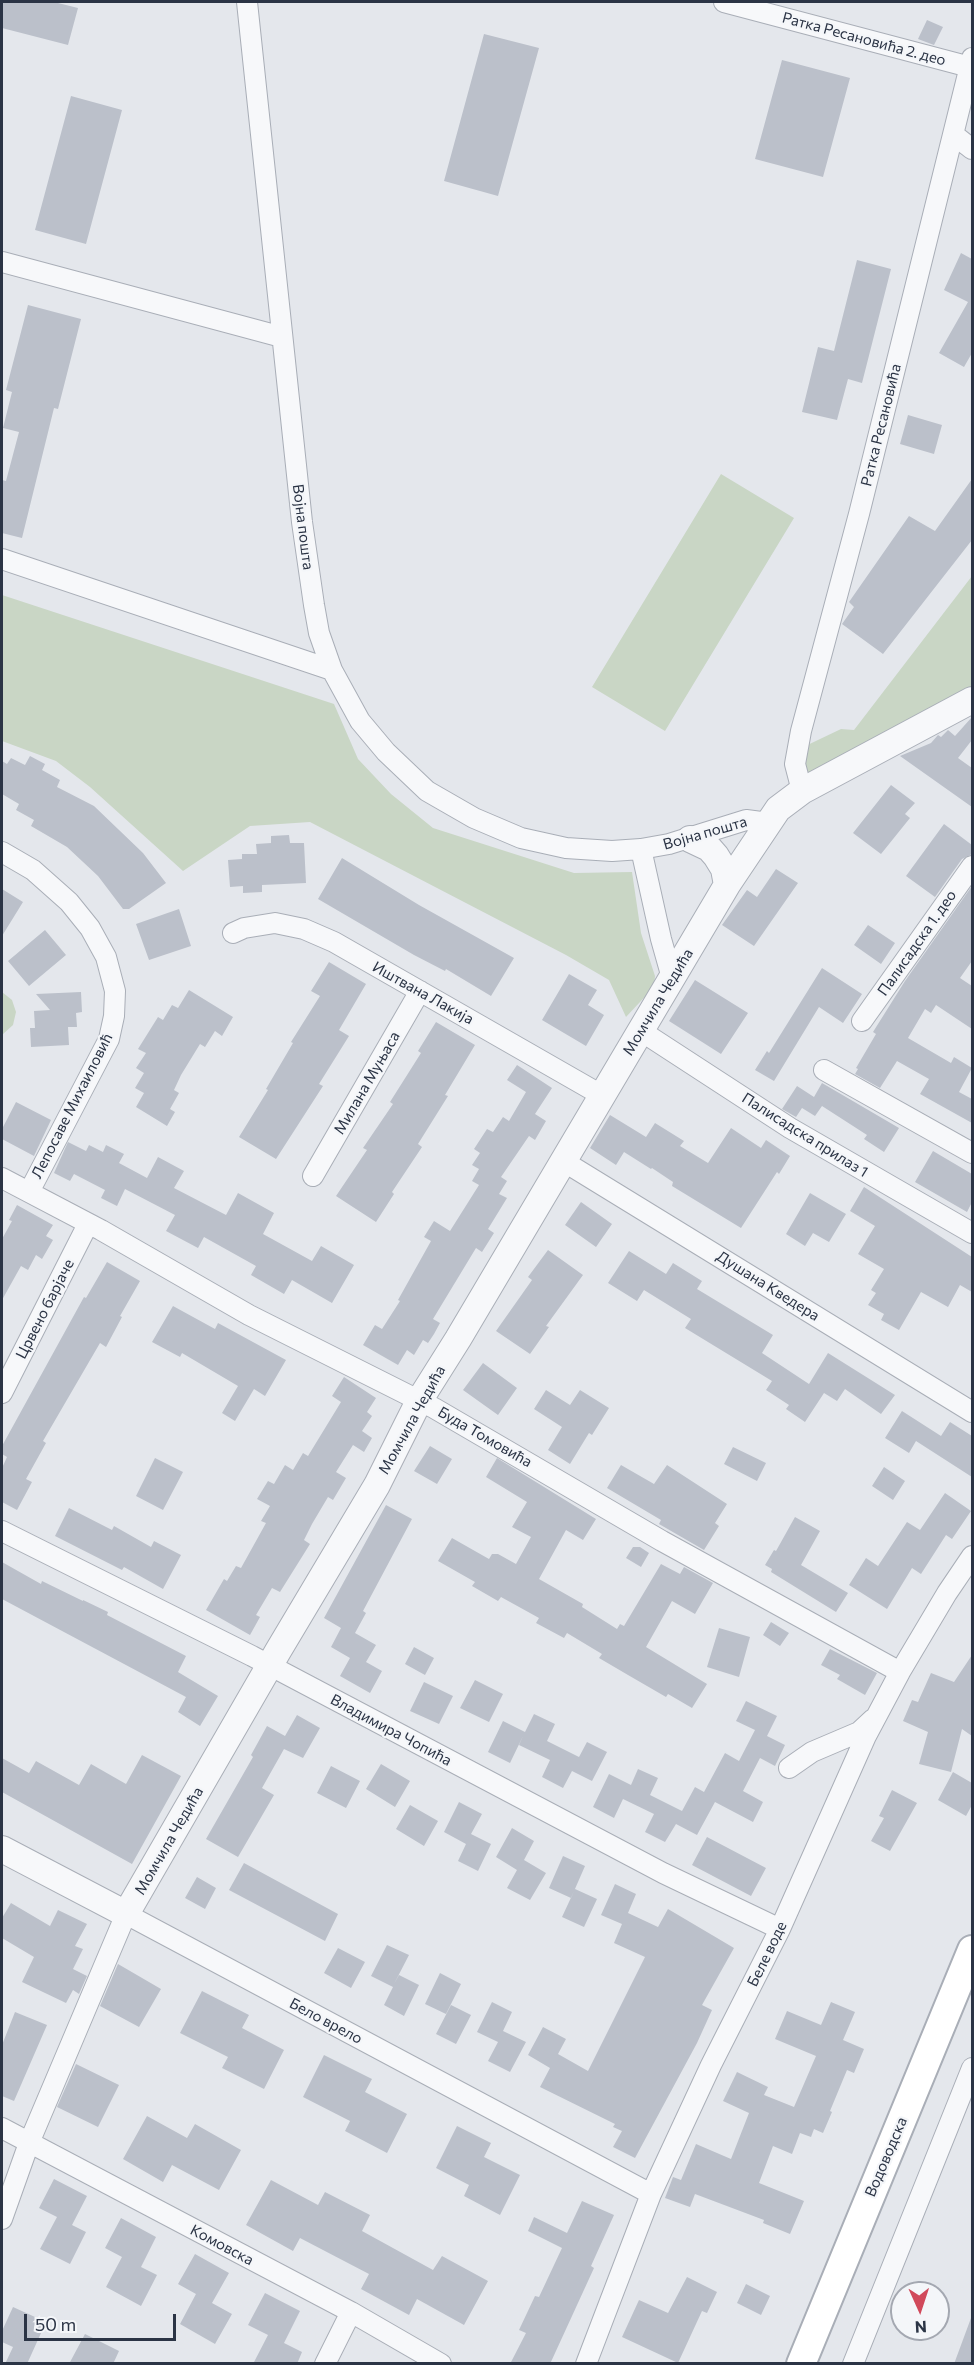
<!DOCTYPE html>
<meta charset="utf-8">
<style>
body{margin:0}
#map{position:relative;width:974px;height:2365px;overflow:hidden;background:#e4e7ec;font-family:Commissioner,sans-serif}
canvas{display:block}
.frame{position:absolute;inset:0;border:3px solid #2b3445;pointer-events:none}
.north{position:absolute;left:890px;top:2281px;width:60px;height:60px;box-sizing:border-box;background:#f4f6f9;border:2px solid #a4a8b1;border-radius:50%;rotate:177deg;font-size:16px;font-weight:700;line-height:24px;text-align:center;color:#2b3445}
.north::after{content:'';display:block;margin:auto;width:21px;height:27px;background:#d1495b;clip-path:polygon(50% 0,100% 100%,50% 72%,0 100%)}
.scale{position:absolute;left:24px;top:2314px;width:152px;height:27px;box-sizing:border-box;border:3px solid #2b3445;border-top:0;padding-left:8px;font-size:18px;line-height:21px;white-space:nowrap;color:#2b3445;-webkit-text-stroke:4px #f4f6f9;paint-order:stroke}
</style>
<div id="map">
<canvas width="974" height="2365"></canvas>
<div class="frame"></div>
<div class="north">N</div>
<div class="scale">50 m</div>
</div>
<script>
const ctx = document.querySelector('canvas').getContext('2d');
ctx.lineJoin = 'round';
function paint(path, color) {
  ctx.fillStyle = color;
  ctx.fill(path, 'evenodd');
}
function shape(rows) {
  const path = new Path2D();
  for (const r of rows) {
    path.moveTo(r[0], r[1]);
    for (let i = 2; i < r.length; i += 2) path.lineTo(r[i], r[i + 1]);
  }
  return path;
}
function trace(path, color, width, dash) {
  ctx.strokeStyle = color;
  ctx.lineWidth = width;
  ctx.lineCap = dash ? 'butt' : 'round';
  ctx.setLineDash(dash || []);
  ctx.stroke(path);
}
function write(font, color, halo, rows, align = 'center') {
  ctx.font = font + ' Commissioner,sans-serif';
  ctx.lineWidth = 4.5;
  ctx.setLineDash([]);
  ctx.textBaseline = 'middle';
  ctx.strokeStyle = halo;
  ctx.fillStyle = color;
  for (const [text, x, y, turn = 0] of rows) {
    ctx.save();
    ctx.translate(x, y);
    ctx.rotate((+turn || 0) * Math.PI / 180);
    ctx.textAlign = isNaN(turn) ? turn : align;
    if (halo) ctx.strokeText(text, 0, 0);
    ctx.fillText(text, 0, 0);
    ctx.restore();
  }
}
paint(shape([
 [721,474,794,518,665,731,592,687],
 [972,576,972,700,802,791,797,750,841,729,854,730],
 [2,595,334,704,358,759,391,794,433,828,574,873,632,872,641,933,655,976,654,987,626,1017,609,980,566,955,310,822,250,826,183,871,90,787,56,761,2,741],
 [2,992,12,1000,16,1012,13,1025,2,1035]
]), '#c9d6c5');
paint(shape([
 [2,2,54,2,78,8,68,45,2,28],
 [927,20,943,27,934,45,918,39],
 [484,34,539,48,498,196,444,181],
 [782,60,850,78,823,177,755,159],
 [71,96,122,110,86,244,35,230],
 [961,253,972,259,972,353,964,367,939,353,968,302,944,290],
 [857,260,891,269,862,383,848,379,837,420,802,412,818,347,834,351],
 [28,305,81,319,58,409,54,408,22,538,2,533,2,480,6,481,19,432,3,428,12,392,6,390],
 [908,415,942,425,934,454,900,444],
 [972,479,972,540,883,654,842,624,854,607,849,602,909,516,935,531],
 [972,717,972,740,958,758,972,768,972,807,900,756,931,743,938,735,941,737,948,730,955,736],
 [30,756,45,764,42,770,60,780,57,787,94,806,143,853,166,883,129,909,123,909,98,876,67,847,31,826,34,820,16,810,19,804,2,794,2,761,7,764,11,758,25,765],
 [891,785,915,803,905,814,910,818,881,854,853,833],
 [944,824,972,845,972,854,962,859,935,897,906,876],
 [289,835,290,843,304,843,306,883,262,885,262,892,243,893,243,886,230,887,228,860,242,859,242,854,257,854,256,844,271,843,271,836],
 [342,858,419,905,514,958,491,996,446,969,445,971,414,955,318,899],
 [776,869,798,883,754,946,722,925,747,890,757,897],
 [972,886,972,961,960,978,972,986,972,1029,936,1005,931,1013,925,1009,908,1038,951,1063,954,1057,972,1068,959,1092,972,1099,972,1123,920,1094,929,1079,897,1061,880,1088,855,1074,858,1069,856,1068,876,1034,873,1032,905,981],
 [2,889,23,902,2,936],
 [179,909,191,946,149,960,136,924],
 [868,925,895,943,881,964,854,945],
 [45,930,66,955,29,986,8,961],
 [329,962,366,984,339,1030,349,1036,319,1084,323,1086,276,1159,239,1137,268,1090,266,1089,293,1043,291,1042,320,996,311,991],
 [822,968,862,994,843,1023,819,1007,774,1081,755,1070,767,1051,769,1053],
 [569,974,597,990,588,1005,604,1015,586,1046,542,1020],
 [695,980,748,1013,721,1054,669,1021],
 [189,990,233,1017,222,1036,215,1031,205,1047,200,1044,181,1075,174,1090,179,1093,170,1109,175,1112,167,1126,136,1107,144,1093,135,1088,144,1073,136,1068,146,1053,138,1049,158,1017,163,1020,172,1005,178,1008],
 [81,992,82,1012,76,1013,77,1027,68,1027,69,1045,31,1047,30,1028,35,1028,34,1011,50,1010,36,994],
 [436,1022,475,1045,445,1095,448,1096,418,1144,422,1147,392,1192,394,1194,376,1222,336,1196,367,1150,363,1148,393,1104,390,1102,421,1053,418,1051],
 [517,1065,552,1088,535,1114,546,1121,535,1140,529,1136,501,1177,507,1181,499,1194,507,1198,488,1229,494,1233,482,1252,476,1248,433,1319,440,1323,434,1334,428,1343,423,1340,414,1355,407,1350,398,1365,363,1345,375,1325,382,1329,400,1301,398,1300,431,1241,424,1237,434,1221,450,1231,479,1185,472,1181,479,1169,472,1165,480,1153,474,1149,487,1129,493,1132,503,1117,509,1121,526,1092,507,1080],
 [822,1083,899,1128,884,1152,864,1139,867,1135,822,1106,815,1116,802,1108,796,1117,782,1109,797,1086,814,1097],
 [16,1102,51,1120,34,1156,2,1139,2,1129],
 [610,1115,646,1137,655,1123,684,1141,680,1146,708,1163,731,1128,761,1148,766,1140,790,1156,779,1174,777,1172,741,1228,672,1186,673,1182,652,1168,651,1169,624,1152,616,1165,590,1148],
 [68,1142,86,1151,89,1145,103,1152,106,1145,124,1154,119,1163,147,1178,158,1157,184,1171,174,1188,226,1215,238,1193,274,1213,263,1234,312,1261,321,1246,354,1265,332,1303,292,1280,284,1294,251,1275,256,1266,204,1237,198,1248,166,1231,175,1215,125,1189,117,1206,101,1198,105,1190,74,1174,70,1181,54,1173],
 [933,1151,972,1174,972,1202,967,1212,915,1182],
 [864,1187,972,1257,972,1292,960,1285,948,1307,921,1292,899,1330,881,1320,884,1314,868,1305,876,1293,871,1290,884,1269,858,1254,875,1226,850,1211],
 [810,1193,846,1214,829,1242,813,1233,805,1246,786,1234],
 [581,1202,612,1224,596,1247,565,1225],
 [17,1205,53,1225,46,1236,53,1240,42,1259,36,1255,28,1270,21,1266,2,1300,2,1239,12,1221,9,1220],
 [548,1250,583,1275,546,1326,549,1327,530,1354,496,1331,532,1280,528,1277],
 [629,1251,666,1274,673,1263,702,1281,697,1289,773,1335,762,1353,809,1384,828,1353,895,1395,881,1414,845,1389,837,1401,824,1393,805,1422,786,1409,789,1405,766,1390,772,1381,685,1328,691,1319,644,1290,637,1301,608,1283],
 [107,1262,140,1281,120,1316,122,1317,106,1347,100,1343,43,1441,46,1443,26,1479,32,1482,17,1510,2,1502,2,1468,7,1457,2,1454,2,1446,84,1297,86,1298],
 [173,1306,215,1329,218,1323,286,1360,265,1396,254,1389,235,1421,222,1413,238,1386,182,1353,180,1357,152,1342],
 [483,1363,517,1388,498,1415,463,1390],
 [344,1377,376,1398,367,1412,372,1416,362,1431,372,1438,364,1452,353,1445,336,1472,346,1478,333,1500,328,1497,312,1524,304,1540,310,1544,280,1592,272,1588,256,1615,260,1617,250,1635,206,1610,224,1579,227,1581,236,1566,241,1568,266,1523,261,1521,270,1506,257,1499,268,1481,274,1484,285,1465,293,1470,303,1453,308,1456,341,1402,332,1396],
 [546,1390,570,1405,580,1390,609,1408,592,1435,589,1433,570,1464,548,1450,562,1427,534,1409],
 [902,1411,941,1436,950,1422,972,1436,972,1477,916,1441,909,1453,885,1438],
 [430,1446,452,1459,437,1484,414,1471],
 [733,1447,766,1463,757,1481,724,1464],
 [155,1458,183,1472,163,1510,136,1496],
 [497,1458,596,1519,583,1540,566,1530,539,1579,583,1604,582,1607,617,1629,620,1624,624,1626,661,1564,680,1574,684,1567,713,1583,695,1614,672,1601,646,1647,707,1684,692,1708,668,1694,666,1697,628,1675,599,1658,602,1654,567,1633,564,1638,536,1623,539,1618,501,1597,498,1601,472,1586,475,1582,438,1561,452,1538,489,1559,492,1554,498,1554,516,1564,531,1537,512,1527,527,1502,486,1477],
 [621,1465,654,1484,667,1465,727,1504,715,1523,719,1526,704,1550,659,1524,661,1520,607,1488],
 [884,1467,905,1481,893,1500,872,1486],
 [945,1493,971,1511,952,1539,946,1535,921,1574,912,1568,887,1609,849,1585,866,1558,878,1566,907,1522,920,1530],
 [386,1505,412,1519,363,1611,366,1613,355,1633,376,1645,366,1662,382,1671,370,1693,340,1676,350,1658,331,1647,341,1628,324,1618],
 [69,1508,112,1530,114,1526,151,1547,154,1541,181,1555,163,1589,124,1567,122,1570,55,1536],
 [795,1517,820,1531,801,1565,848,1593,836,1612,771,1572,772,1569,765,1565,774,1550,776,1551],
 [633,1547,640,1547,649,1553,641,1567,626,1558],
 [2,1562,41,1584,42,1581,83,1601,83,1600,108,1612,107,1615,186,1656,178,1672,218,1696,200,1726,178,1712,186,1697,2,1599],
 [771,1622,789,1633,780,1646,763,1635],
 [719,1628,750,1637,739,1677,707,1667],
 [414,1647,434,1658,425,1675,405,1664],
 [830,1649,877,1673,865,1695,837,1679,840,1675,821,1665],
 [972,1655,972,1736,962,1729,951,1772,919,1764,928,1732,903,1721,912,1700,918,1702,931,1673,954,1682],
 [475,1680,503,1694,489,1722,460,1708],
 [424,1682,453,1696,439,1724,410,1711],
 [746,1701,777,1716,767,1736,785,1745,775,1766,760,1758,743,1791,763,1802,753,1822,715,1802,697,1835,676,1824,665,1842,645,1832,654,1814,623,1799,614,1818,593,1807,609,1774,631,1785,638,1769,658,1778,650,1795,682,1811,695,1787,704,1792,725,1753,739,1761,755,1730,736,1721],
 [534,1714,555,1724,547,1741,579,1757,587,1742,607,1752,592,1781,572,1771,563,1788,542,1777,550,1760,519,1745,523,1736,510,1763,488,1752,503,1721,525,1732],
 [297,1715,320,1728,303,1758,284,1749,262,1788,274,1795,238,1857,206,1839,253,1757,251,1755,267,1726,285,1736],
 [142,1755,181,1776,132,1864,2,1792,2,1758,29,1773,36,1761,79,1785,91,1764,126,1784],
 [381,1764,410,1781,395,1807,366,1789],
 [331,1766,360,1781,346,1808,317,1793],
 [953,1772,972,1783,972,1805,966,1816,938,1800],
 [892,1790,917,1803,890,1851,871,1841,884,1818,879,1816],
 [459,1802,482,1814,471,1834,491,1844,478,1871,458,1861,466,1844,444,1832],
 [410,1805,438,1821,424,1846,396,1829],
 [512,1828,534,1841,524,1860,546,1873,530,1900,507,1888,517,1870,496,1857],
 [707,1837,766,1868,751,1896,692,1865],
 [563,1856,585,1866,571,1898,549,1888],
 [244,1863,338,1914,325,1941,229,1890],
 [197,1877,216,1888,205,1909,185,1898],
 [615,1884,636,1894,628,1913,658,1927,668,1909,734,1948,702,2005,712,2010,697,2043,635,2158,613,2147,622,2131,613,2127,615,2124,540,2087,550,2068,528,2055,543,2027,566,2039,558,2054,588,2071,645,1957,614,1943,622,1924,601,1915],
 [575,1889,597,1899,584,1927,562,1917],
 [11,1903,50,1926,58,1910,87,1924,75,1946,83,1949,73,1969,87,1976,79,1994,73,1990,66,2003,22,1982,34,1957,2,1938,2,1918],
 [387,1945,409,1955,394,1984,399,1975,419,1985,404,2016,384,2005,393,1987,371,1976],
 [338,1948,365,1962,351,1988,324,1973],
 [118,1964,161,1989,139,2027,100,2006],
 [440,1973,461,1984,446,2014,425,2004],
 [202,1991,249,2015,242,2028,284,2050,264,2089,222,2068,228,2057,180,2033],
 [492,2002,512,2012,503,2031,526,2042,510,2072,488,2061,498,2042,477,2032],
 [831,2002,855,2012,843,2040,864,2049,854,2073,847,2070,830,2111,832,2112,823,2133,814,2129,811,2137,800,2133,792,2154,773,2146,759,2183,804,2201,790,2234,763,2223,764,2220,695,2194,690,2207,665,2198,673,2177,681,2180,696,2144,731,2159,749,2113,723,2101,737,2072,768,2087,764,2095,794,2107,816,2056,775,2039,787,2011,821,2025],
 [451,2005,471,2015,456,2044,436,2034],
 [15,2012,47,2025,14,2101,2,2096,2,2045],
 [324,2055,372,2079,365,2092,407,2114,387,2153,345,2131,350,2121,303,2097],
 [76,2064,119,2085,98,2127,57,2107],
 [147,2116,187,2138,195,2124,241,2150,219,2190,172,2165,163,2182,123,2159],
 [457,2126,491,2143,484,2157,520,2175,500,2215,464,2196,469,2185,436,2168],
 [54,2179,87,2196,72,2225,86,2232,70,2264,40,2249,57,2217,39,2208],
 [271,2180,318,2205,325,2192,370,2215,362,2231,433,2270,442,2256,488,2281,464,2325,417,2299,409,2315,361,2289,369,2274,300,2238,293,2251,246,2225],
 [582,2201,614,2215,591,2266,594,2268,550,2364,510,2364,526,2333,519,2330,535,2296,539,2297,562,2248,528,2231,534,2217,567,2233],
 [121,2218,156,2237,141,2267,157,2275,141,2306,106,2287,122,2257,105,2248],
 [195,2254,229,2273,212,2303,232,2314,215,2344,180,2324,196,2294,178,2284],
 [687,2277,717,2292,707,2313,702,2311,678,2363,622,2337,639,2300,668,2313],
 [746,2284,770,2296,761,2315,737,2303],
 [265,2293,300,2311,284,2343,302,2352,297,2364,253,2364,268,2335,248,2325],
 [13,2307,46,2322,27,2364,5,2364,13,2347,2,2342,2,2331],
 [971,2318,972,2364,954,2364],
 [85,2334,119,2351,113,2364,69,2364]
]), '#bbc0ca');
const minor = shape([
 [247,2,302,522,314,605,319,633,332,670,360,721,386,752,427,791,474,818,521,838,566,848,612,851,641,849,669,844,746,820,769,823],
 [724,2,970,67],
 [954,135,972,149],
 [2,262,282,337],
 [2,559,332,670],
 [802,791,795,764,801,731,859,514,972,58],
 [641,849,661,939,672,978],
 [2,852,33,870,69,902,90,928,106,957,115,991,114,1016,109,1039,29,1192],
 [233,933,244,928,275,923,304,929,334,942,603,1096],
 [862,1021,972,866],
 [641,1031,790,1128,972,1233],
 [824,1070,972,1153],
 [563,1161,972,1412],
 [313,1176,420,991],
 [2,1178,101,1230,249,1315,434,1408,662,1541,900,1672],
 [2,1393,88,1224],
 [2,1531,252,1656,663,1873,780,1929],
 [789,1768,812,1752,859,1732,873,1719],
 [2,2128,351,2312,441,2364],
 [2,2219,29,2143,126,1914,651,2194],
 [325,2364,351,2312],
 [586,2364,651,2194,711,2065,780,1929,866,1736,900,1672,947,1593,972,1556],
 [853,2364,972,2068]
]);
const tertiary = shape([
 [690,839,709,848,716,856,724,869,727,885],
 [2,1849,126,1914,278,1651,377,1485,419,1401,458,1339,727,885,778,809,802,791,972,700]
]);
const secondary = shape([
 [801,2364,972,1950]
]);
trace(minor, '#a9aeb7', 22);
trace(tertiary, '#a9aeb7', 28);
trace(secondary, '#a9aeb7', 32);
trace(minor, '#f7f8fa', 20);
trace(tertiary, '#f7f8fa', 26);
trace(secondary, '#fff', 28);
write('15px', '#2b3445', '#f4f6f9', [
 ["Ратка Ресановића 2. део",864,39,15],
 ["Ратка Ресановића",881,425,-76],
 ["Војна пошта",303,527,83],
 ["Војна пошта",705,833,-16],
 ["Палисадска 1. део",917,943,-55],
 ["Иштвана Лакија",423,993,29],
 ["Момчила Чедића",658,1002,-59],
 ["Милана Муњаса",367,1083,-60],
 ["Лепосаве Михаиловић",72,1106,-63],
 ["Палисадска прилаз 1",805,1135,32],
 ["Душана Кведера",768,1286,32],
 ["Црвено барјаче",45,1309,-63],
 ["Момчила Чедића",412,1420,-61],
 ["Буда Томовића",485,1437,30],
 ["Владимира Чопића",391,1730,28],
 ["Момчила Чедића",169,1841,-60],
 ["Беле воде",767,1954,-64],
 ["Бело врело",326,2021,28],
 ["Водоводска",886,2157,-67],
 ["Комовска",222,2245,28]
]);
</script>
